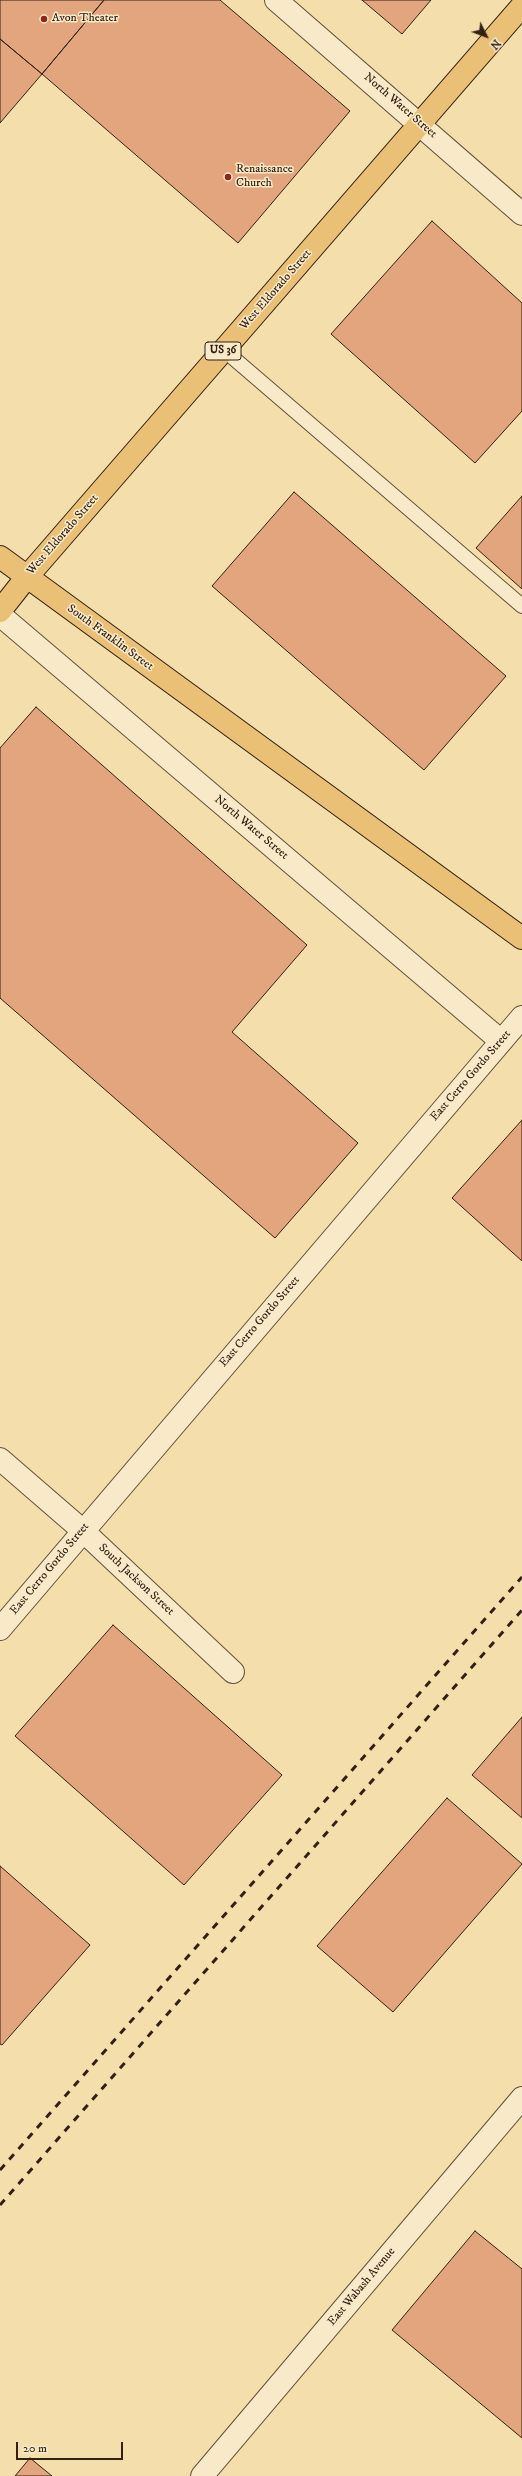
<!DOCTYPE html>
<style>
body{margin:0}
#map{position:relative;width:522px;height:2476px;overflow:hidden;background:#f4deab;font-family:"IM FELL DW Pica",serif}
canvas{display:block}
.north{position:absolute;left:466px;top:16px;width:40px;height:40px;-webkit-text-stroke:3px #f8eac8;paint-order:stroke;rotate:132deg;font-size:11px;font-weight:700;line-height:16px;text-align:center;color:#322015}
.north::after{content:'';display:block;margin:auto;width:14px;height:18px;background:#322015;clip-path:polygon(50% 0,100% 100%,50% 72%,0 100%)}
.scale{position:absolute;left:16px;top:2442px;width:107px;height:18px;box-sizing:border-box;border:2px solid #322015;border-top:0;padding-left:5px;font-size:12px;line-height:14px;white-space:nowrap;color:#322015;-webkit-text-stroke:3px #f8eac8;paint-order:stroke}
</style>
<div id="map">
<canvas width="522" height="2476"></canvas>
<div class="north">N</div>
<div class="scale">20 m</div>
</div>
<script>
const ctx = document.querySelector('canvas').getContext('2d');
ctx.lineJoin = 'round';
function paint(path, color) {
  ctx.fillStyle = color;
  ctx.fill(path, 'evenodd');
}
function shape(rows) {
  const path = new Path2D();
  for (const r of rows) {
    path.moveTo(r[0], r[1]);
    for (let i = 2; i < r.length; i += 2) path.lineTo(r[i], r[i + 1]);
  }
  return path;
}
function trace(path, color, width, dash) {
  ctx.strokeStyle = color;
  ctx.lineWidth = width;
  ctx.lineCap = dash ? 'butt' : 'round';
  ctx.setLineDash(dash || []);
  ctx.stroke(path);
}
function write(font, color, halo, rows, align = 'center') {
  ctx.font = font + ' "IM FELL DW Pica",serif';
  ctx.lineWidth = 3;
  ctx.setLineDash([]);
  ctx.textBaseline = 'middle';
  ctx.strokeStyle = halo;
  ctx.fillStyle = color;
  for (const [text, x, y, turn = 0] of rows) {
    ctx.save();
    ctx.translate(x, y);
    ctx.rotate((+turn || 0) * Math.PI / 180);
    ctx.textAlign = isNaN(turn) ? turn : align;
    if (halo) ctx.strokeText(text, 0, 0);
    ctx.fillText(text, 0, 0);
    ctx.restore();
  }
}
const building = shape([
 [0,0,104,0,42,74,0,39,0,0],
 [104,0,220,0,350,111,238,243,42,74,104,0],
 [362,0,431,0,402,34,362,0],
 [0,39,42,74,0,123,0,39],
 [432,221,522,303,522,411,475,463,331,334,432,221],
 [294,492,506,676,424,770,212,586,294,492],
 [522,496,522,589,476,548,522,496],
 [36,707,307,945,232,1032,358,1143,275,1238,0,998,0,748,36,707],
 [522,1120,522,1261,452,1198,522,1120],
 [113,1625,282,1775,184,1885,15,1736,113,1625],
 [522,1717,522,1818,472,1775,522,1717],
 [447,1798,522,1864,393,2012,317,1946,447,1798],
 [0,1866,90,1945,2,2045,0,2044,0,1866],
 [475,2231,522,2269,522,2438,392,2330,475,2231],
 [30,2458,52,2476,15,2476,30,2458]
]);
paint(building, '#e2a57e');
trace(building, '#322015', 1);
const lane = shape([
 [224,350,522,606]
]);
const street = shape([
 [276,0,522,214],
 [0,615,501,1041],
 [0,1459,82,1530,233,1672],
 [0,1629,522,1017],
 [202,2476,522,2098]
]);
const primary = shape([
 [0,557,522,938],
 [0,611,26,578,522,6]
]);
trace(lane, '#62503a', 16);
trace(street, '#62503a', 24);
trace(primary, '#322015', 24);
trace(lane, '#f8eac8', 14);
trace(street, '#f8eac8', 22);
trace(primary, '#eabf76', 22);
trace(shape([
 [0,2170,522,1577],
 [0,2205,522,1610]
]), '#322015', 3, [7, 7]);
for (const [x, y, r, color] of [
 [44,19,4,"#8f2418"],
 [228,177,4,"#8f2418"]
]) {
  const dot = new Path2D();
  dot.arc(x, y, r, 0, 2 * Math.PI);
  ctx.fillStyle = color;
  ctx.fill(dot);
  trace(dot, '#f8eac8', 1.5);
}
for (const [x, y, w] of [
 [223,351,36]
]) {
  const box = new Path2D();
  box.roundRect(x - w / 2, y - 9, w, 18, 3);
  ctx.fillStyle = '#f8eac8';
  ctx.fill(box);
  trace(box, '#322015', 1);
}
write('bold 11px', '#322015', null, [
 ["US 36",223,351]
]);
write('12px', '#322015', '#f8eac8', [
 ["Avon Theater",52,19],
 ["Renaissance",236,170],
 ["Church",236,184]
], 'left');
write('12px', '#322015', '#f8eac8', [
 ["North Water Street",400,106,41],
 ["West Eldorado Street",276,290,-49],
 ["West Eldorado Street",63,535,-49],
 ["South Franklin Street",110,638,36],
 ["North Water Street",251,828,40],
 ["East Cerro Gordo Street",471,1076,-49],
 ["East Cerro Gordo Street",260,1322,-49],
 ["East Cerro Gordo Street",50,1569,-50],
 ["South Jackson Street",136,1580,43],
 ["East Wabash Avenue",362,2287,-50]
]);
</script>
